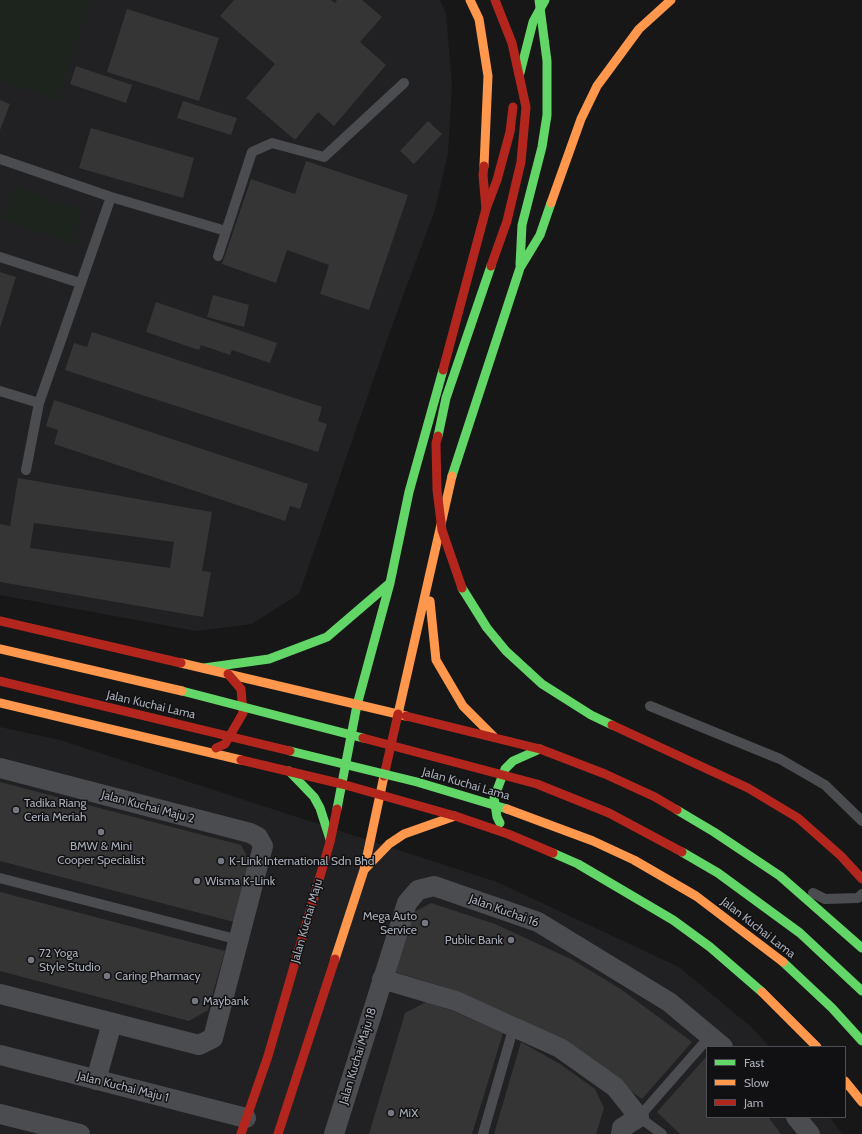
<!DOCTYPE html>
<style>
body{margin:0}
#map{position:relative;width:862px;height:1134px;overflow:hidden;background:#171717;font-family:Cabin,sans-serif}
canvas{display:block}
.legend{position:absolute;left:706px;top:1046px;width:140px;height:72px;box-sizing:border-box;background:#111113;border:1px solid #4d4f55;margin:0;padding:5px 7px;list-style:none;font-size:12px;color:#a8adb8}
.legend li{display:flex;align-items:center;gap:8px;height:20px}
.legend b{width:20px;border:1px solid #4d4f55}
</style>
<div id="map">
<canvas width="862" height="1134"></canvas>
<ul class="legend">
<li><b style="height:5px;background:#63d668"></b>Fast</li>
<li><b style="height:5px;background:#ff974d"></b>Slow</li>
<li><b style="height:5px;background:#b3261e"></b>Jam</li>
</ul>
</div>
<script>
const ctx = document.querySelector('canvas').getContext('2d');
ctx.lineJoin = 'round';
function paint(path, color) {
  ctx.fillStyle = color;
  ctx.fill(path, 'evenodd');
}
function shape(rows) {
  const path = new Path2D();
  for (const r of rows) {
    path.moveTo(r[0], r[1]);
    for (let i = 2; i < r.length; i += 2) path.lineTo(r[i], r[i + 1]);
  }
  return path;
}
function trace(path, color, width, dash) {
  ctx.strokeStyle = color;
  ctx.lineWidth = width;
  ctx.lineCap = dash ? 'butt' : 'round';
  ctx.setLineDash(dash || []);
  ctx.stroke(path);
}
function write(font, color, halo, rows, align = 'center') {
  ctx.font = font + ' Cabin,sans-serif';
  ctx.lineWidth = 3;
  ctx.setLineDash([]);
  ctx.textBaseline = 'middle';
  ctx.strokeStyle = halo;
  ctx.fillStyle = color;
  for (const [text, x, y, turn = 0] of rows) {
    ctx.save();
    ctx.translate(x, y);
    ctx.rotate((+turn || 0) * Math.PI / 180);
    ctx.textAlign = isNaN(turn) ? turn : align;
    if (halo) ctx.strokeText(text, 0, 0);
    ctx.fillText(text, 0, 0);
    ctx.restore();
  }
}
paint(shape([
 [0,0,440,0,446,13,452,85,448,153,435,210,393,323,299,594,252,624,196,631,0,595],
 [0,727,60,740,497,882,679,967,750,1026,770,1047,707,1047,707,1117,830,1117,842,1134,0,1134]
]), '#212123');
paint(shape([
 [0,0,90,0,58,100,0,81],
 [15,187,83,211,71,244,4,220]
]), '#1d241e');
paint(shape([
 [234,0,331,0,335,3,337,0,362,0,382,17,360,42,386,65,334,126,318,112,295,140,246,98,275,64,220,16],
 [127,9,219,38,199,101,107,72],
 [76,66,132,85,126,103,70,84],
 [0,100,10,104,0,130],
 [183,101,237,118,231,135,177,118],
 [428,121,442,134,414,164,400,151],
 [91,128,194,158,183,198,79,168],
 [306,161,408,195,369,310,320,294,329,265,287,250,276,283,222,264,251,179,295,194],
 [0,272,16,277,0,328],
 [213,295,249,305,244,327,207,317],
 [156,302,277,343,270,363,232,350,230,355,201,345,199,350,146,332],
 [92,332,322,407,318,421,327,424,318,452,65,370,74,343,87,347],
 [54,400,308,484,300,509,290,506,285,521,54,444,58,430,46,426],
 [18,478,212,512,202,571,211,572,203,617,0,582,0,524,10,526],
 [34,523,174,542,170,568,30,548],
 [0,782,241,845,251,864,234,922,0,861],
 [0,892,225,951,208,1010,189,1021,0,971],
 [431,903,495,924,573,960,622,990,692,1042,642,1099,559,1040,514,1016,444,987,395,972,412,913],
 [426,1002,453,1011,503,1033,472,1134,369,1134,405,1013],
 [521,1042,560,1064,595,1089,604,1108,596,1134,494,1134],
 [707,1056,707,1117,768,1117,781,1134,680,1134,657,1112]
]), '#353536');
trace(shape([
 [0,159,111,197,226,231],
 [218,256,252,152,272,143,324,157,404,83],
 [0,257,80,283],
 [0,391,39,403],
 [26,470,39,403,111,197],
 [650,706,780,759,825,785,862,821],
 [0,878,239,940],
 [813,893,825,899,858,898,862,894],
 [483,1134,514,1026],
 [662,1134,639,1117,710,1036]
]), '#4b4c50', 10);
trace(shape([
 [0,768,250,833,258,837,263,846,213,1038,199,1045,0,994],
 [382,979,456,1001,560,1048,615,1087,639,1117,622,1128,621,1134],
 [0,1055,246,1118],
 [96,1080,112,1023],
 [0,1114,80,1134],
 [796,1117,810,1134],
 [334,1134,407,903,418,890,434,886,538,922,669,1002,723,1047]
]), '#4b4c50', 20);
trace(shape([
 [520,265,522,225,542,147,547,115,547,61,539,0],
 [452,476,520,268,540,235,551,203],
 [204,668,269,659,327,637,390,583],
 [357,705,390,583,409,492,443,370],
 [289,771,314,797,320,808,330,839],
 [337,809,357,705],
 [677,810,714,832,780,876,862,948],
 [500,823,497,817,494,798,505,769,513,761,540,749],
 [553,853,578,864,673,920,710,947,762,992]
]), '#63d668', 9);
trace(shape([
 [470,0,479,19,488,76,484,166],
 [551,203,581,119,597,86,639,29,671,0],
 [430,601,436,660,463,706,494,737],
 [181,663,406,716],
 [0,703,241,760],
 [398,714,452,476],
 [364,870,389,844,404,834,455,816],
 [335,959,364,870,384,776],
 [762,992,817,1047],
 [845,1081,862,1102]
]), '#ff974d', 9);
trace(shape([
 [443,370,486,209,483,175,484,166],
 [0,621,181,663],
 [406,716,540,749,605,774,655,797,677,810],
 [216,748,225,744,243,713,241,689,228,674],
 [241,760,342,784,455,816,508,834,553,853],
 [384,776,398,714],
 [241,1134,268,1056,330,842,337,809],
 [278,1134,335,959]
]), '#b3261e', 9);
trace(shape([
 [520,73,533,22,545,0],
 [438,436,446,398,491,266],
 [462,588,487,628,506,651,542,684,591,715,612,725],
 [182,691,363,738],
 [290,751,417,782,507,809],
 [682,852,718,873,800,933,862,991],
 [783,962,832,1008,862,1041]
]), '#63d668', 9);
trace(shape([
 [0,649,182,691],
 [507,809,593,841,634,860,696,896,783,962]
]), '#ff974d', 9);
trace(shape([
 [486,209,497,180,510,132,513,107],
 [491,266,507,221,521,162,526,107,512,43,495,0],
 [438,436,436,443,437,490,442,530,462,588],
 [0,681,290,751],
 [612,725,748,788,798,818,841,856,862,879],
 [363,738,537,784,609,813,682,852]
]), '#b3261e', 9);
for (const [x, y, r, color] of [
 [16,810,4,"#757880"],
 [101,832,4,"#757880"],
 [221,861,4,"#757880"],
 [197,881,4,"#757880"],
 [425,923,4,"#757880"],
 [511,940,4,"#757880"],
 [31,960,4,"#757880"],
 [107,976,4,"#757880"],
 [195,1001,4,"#757880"],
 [391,1113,4,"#757880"]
]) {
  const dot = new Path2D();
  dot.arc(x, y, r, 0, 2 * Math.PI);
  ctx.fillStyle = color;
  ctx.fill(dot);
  trace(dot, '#111113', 1.5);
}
write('12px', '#a8adb8', '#111113', [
 ["Jalan Kuchai Lama",151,705,13],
 ["Jalan Kuchai Lama",466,784,16],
 ["Jalan Kuchai Maju 2",148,807,15],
 ["Jalan Kuchai 16",504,911,20],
 ["Jalan Kuchai Maju",307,921,-74],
 ["Jalan Kuchai Lama",758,928,38],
 ["Jalan Kuchai Maju 18",358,1056,-73],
 ["Jalan Kuchai Maju 1",123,1087,14]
]);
write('12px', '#a8adb8', '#111113', [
 ["Tadika Riang",24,803],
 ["Ceria Meriah",24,817],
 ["BMW & Mini",101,846,"center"],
 ["Cooper Specialist",101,860,"center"],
 ["K-Link International Sdn Bhd",229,861],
 ["Wisma K-Link",205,881],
 ["Mega Auto",417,916,"right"],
 ["Service",417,930,"right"],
 ["Public Bank",503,940,"right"],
 ["72 Yoga",39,953],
 ["Style Studio",39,967],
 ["Caring Pharmacy",115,976],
 ["Maybank",203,1001],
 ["MiX",399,1113]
], 'left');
</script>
